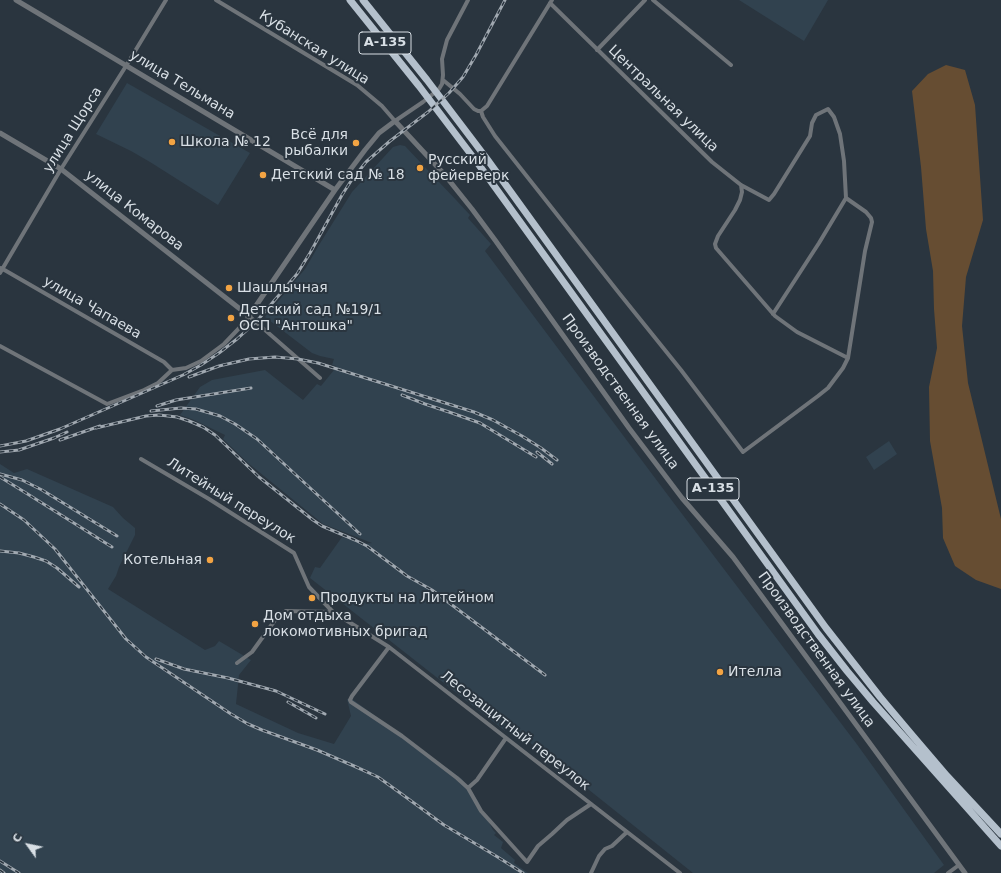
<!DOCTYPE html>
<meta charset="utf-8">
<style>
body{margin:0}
#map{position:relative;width:1001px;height:873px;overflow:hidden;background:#2a353f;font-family:"DejaVu Sans",sans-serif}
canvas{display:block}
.north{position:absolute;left:8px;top:825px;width:40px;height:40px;-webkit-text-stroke:3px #2a353f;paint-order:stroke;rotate:303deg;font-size:11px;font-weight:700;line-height:16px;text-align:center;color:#d8dfe5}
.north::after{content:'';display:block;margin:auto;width:14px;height:18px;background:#d8dfe5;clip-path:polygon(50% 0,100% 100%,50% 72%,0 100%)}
</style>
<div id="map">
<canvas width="1001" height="873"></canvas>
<div class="north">С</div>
</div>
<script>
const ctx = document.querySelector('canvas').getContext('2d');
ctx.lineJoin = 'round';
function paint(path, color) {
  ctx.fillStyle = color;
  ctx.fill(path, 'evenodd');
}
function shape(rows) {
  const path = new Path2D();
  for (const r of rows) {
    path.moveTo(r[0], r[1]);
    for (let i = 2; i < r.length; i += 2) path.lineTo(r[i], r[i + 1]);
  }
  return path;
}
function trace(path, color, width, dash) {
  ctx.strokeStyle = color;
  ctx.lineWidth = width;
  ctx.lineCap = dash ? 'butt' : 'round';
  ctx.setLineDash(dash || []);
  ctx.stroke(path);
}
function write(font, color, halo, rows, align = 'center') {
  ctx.font = font + ' "DejaVu Sans",sans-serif';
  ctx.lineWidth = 4;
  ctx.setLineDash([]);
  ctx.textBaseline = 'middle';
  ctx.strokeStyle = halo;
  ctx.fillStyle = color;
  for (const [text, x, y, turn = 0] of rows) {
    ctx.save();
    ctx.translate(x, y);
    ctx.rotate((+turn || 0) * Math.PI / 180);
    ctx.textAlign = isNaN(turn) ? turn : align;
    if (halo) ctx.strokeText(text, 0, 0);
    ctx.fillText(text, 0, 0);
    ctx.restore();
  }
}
paint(shape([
 [739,0,828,0,804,41],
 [127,83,250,153,218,205,150,162,131,151,96,134],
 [400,145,405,146,457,201,470,215,468,218,491,244,485,251,673,502,856,743,944,865,934,873,693,873,509,726,505,731,310,578,315,567,320,568,342,537,364,544,372,543,323,524,248,463,223,439,225,435,194,420,180,415,200,387,212,380,265,370,303,400,317,384,321,386,334,370,336,366,332,365,334,359,320,356,312,353,265,317,305,269,319,245,352,192,393,147],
 [889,441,897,454,874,470,866,457],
 [0,464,14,473,27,469,113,507,123,518,135,528,135,535,119,567,116,576,108,589,205,650,215,646,219,641,251,660,239,675,236,704,298,733,334,744,351,716,347,699,352,699,462,779,478,801,493,830,496,833,494,835,503,842,501,848,515,860,514,863,528,873,0,873]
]), '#31424f');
paint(shape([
 [946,65,965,70,975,105,983,220,966,277,962,326,968,383,1001,519,1001,589,976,580,955,566,943,538,942,508,930,441,929,387,937,348,934,309,933,271,926,229,921,167,912,91,928,74]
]), '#664d32');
trace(shape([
 [216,0,357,85,382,106,395,121,423,102,439,89,442,84,443,75,442,59,447,40,468,0],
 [653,0,731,65],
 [550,3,712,162,741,185,769,200,774,194,810,136,812,123,816,115,828,109,834,117,840,134,844,161,846,198,819,243,773,314],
 [597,50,645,0],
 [443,80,460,94,474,109,478,111,481,111,483,117,495,136,619,293,681,370,743,452,818,396,828,388,843,368,848,358,865,251,872,222,871,218,866,212,846,198],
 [481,111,487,106,552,0],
 [741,185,742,192,740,200,735,210,718,236,715,244,716,248,775,316,797,332,848,358],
 [1,268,164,362,172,370],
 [0,273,61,169,126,66,166,0],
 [0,346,107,404,144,390,158,383,172,370,186,368,201,361,224,344,244,323,249,316,320,378],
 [141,459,209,499,294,553,309,587,333,612,389,647,680,873],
 [389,647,352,696,350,700,351,702,402,736,457,778,468,788,481,811,527,862,538,846,552,834,567,820,591,804],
 [237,663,252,652,278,616,286,611,333,612],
 [468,788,477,780,506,738],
 [591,873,599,856,605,849,612,846,627,832],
 [948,873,959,865]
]), '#6f7479', 4);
trace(shape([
 [16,0,335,190],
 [0,133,61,169,249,316,335,190,365,150,379,133,395,121,444,174,472,209,495,240,629,428,682,498,733,557,965,873]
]), '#6f7479', 5);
trace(shape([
 [350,0,419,86,479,165,818,634,847,671,873,702,1001,846],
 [363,0,427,80,487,159,826,628,880,697,912,735,947,776,1001,834]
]), '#b4c0cc', 7);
const rail = shape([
 [189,377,219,366,249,359,275,357,298,359,318,363,474,412,493,420,522,436,541,448,557,460],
 [402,395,425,404,449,412,480,423,536,457],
 [157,406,176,400,251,388],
 [151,411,181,408,196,409,220,416,235,424,257,439,360,534],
 [96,428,146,416,159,415,177,417,189,421,203,427,215,435,259,477,313,520,322,526,355,540,367,546,407,576,432,590,545,675],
 [60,440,100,426],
 [0,446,26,441,60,429,183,375,201,365,219,353,237,339,256,322,297,274,310,253,342,195,351,181,366,162,390,141,428,112,449,93,463,77,476,55,505,0],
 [0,452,19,450,54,438,67,432],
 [537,452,552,464],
 [0,474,22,480,42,490,117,536],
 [0,477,26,493,112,547],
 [0,504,24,520,55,549,126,639,146,657,231,714,248,724,262,730,317,750,354,766,378,777,403,795,444,825,496,856,523,873],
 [0,551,19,553,34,557,46,561,57,568,79,587],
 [156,659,184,669,228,678,276,691,325,714],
 [288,702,316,718],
 [0,861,19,873],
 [0,870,4,873]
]);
trace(rail, '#a0a8b0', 3);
trace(rail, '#2a353f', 1.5, [4.5]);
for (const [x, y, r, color] of [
 [172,142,4,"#f3a443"],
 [356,143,4,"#f3a443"],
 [420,168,4,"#f3a443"],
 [263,175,4,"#f3a443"],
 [229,288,4,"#f3a443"],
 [231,318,4,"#f3a443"],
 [210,560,4,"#f3a443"],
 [312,598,4,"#f3a443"],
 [255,624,4,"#f3a443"],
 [720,672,4,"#f3a443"]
]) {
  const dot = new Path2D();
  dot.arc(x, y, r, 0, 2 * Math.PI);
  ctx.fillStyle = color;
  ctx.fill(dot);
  trace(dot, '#2a353f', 1.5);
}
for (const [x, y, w] of [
 [385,43,52],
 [713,489,52]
]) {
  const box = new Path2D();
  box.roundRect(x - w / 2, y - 11, w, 22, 3);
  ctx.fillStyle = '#2a353f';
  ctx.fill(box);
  trace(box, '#d8dfe5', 1);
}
write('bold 13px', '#d8dfe5', null, [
 ["А-135",385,43],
 ["А-135",713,489]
]);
write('14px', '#d8dfe5', '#2a353f', [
 ["Кубанская улица",314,48,32],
 ["улица Тельмана",182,85,31],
 ["Центральная улица",663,99,44],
 ["улица Щорса",73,130,-58],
 ["улица Комарова",134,211,38],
 ["улица Чапаева",92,308,30],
 ["Производственная улица",620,392,54],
 ["Литейный переулок",231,501,32],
 ["Производственная улица",816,650,54],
 ["Лесозащитный переулок",515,731,38]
]);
write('14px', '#d8dfe5', '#2a353f', [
 ["Всё для",348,135,"right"],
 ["рыбалки",348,151,"right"],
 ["Школа № 12",180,142],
 ["Русский",428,160],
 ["фейерверк",428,176],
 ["Детский сад № 18",271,175],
 ["Шашлычная",237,288],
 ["Детский сад №19/1",239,310],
 ["ОСП \"Антошка\"",239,326],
 ["Котельная",202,560,"right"],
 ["Продукты на Литейном",320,598],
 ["Дом отдыха",263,616],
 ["локомотивных бригад",263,632],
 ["Ителла",728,672]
], 'left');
</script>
